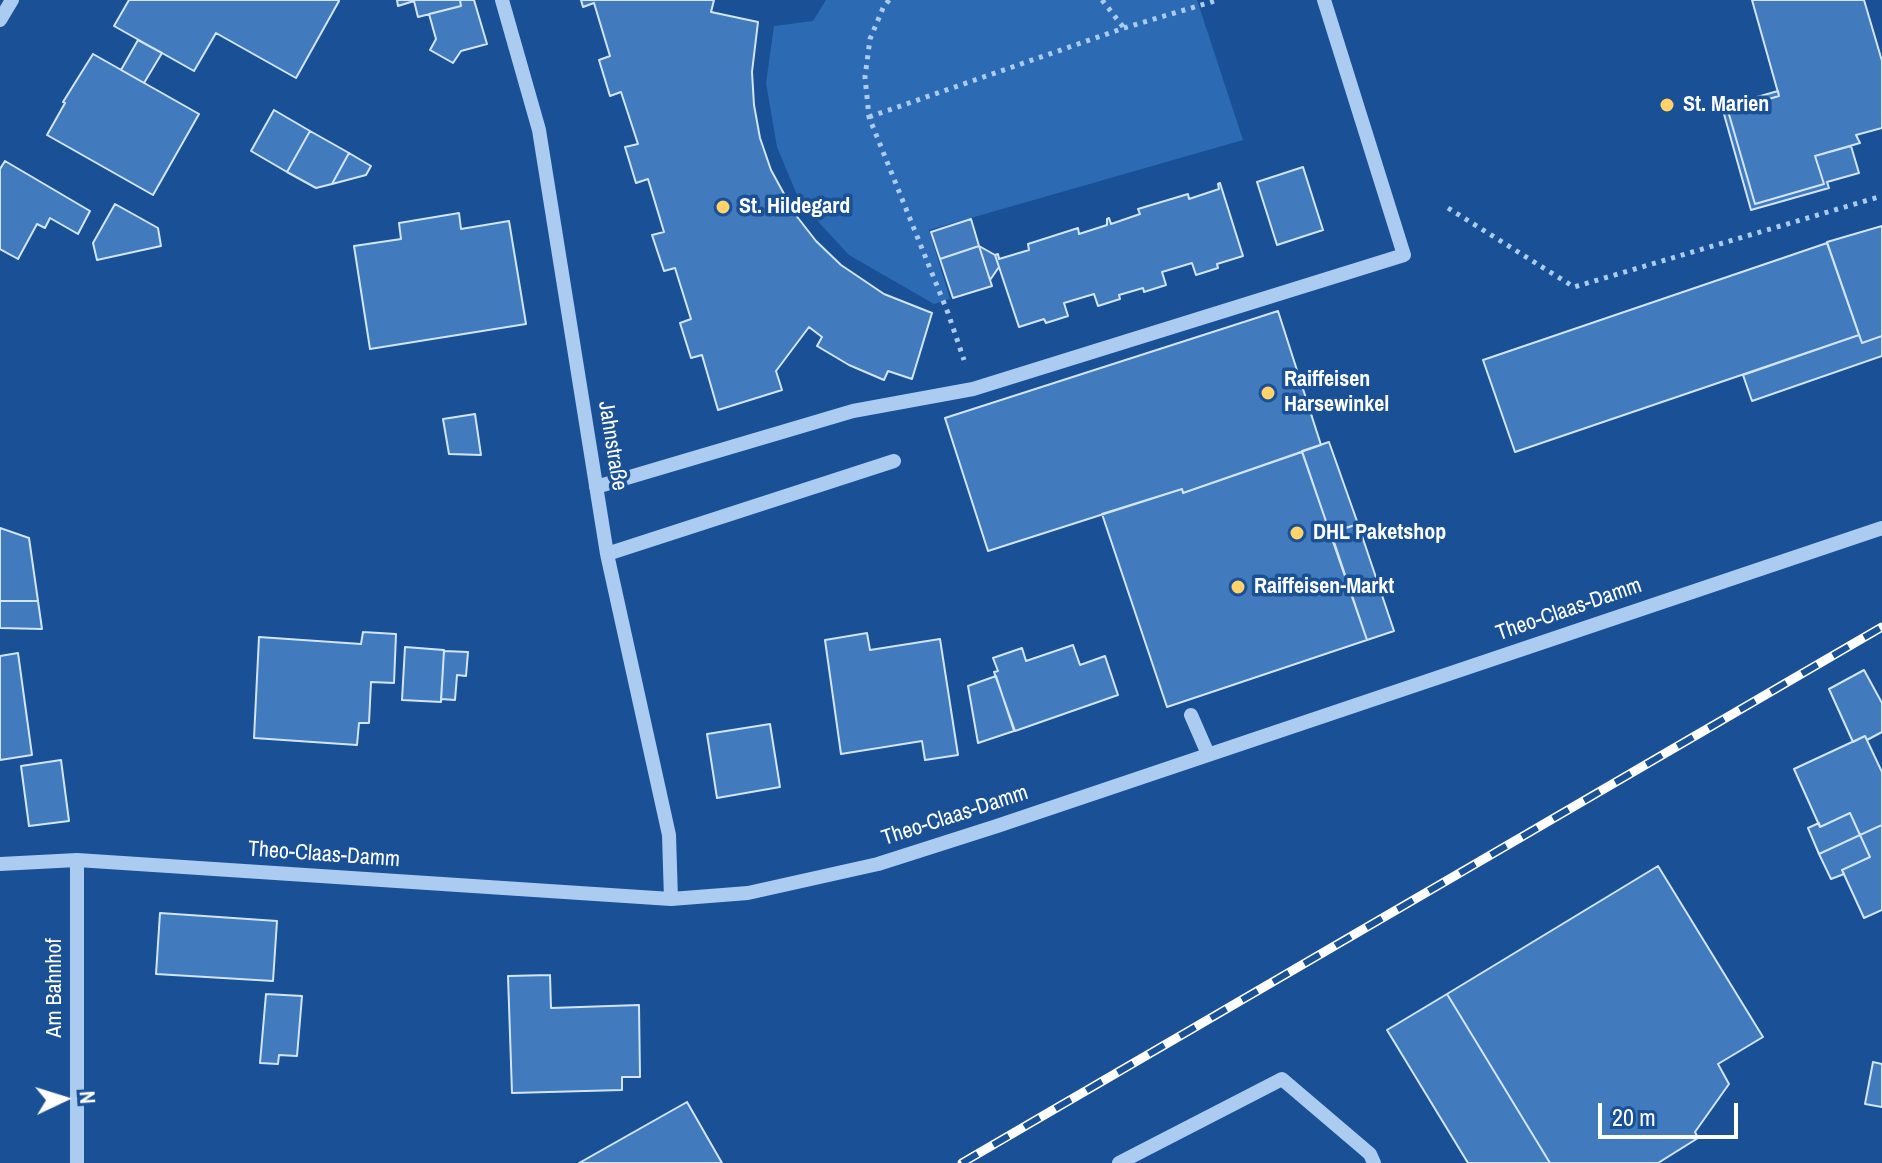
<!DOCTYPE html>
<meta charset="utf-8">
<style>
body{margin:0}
#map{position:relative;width:1882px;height:1163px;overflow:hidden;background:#195096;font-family:"Archivo Narrow",sans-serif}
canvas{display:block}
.north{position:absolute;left:24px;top:1059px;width:80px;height:80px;-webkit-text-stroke:6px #195096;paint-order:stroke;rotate:86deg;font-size:22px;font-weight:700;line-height:32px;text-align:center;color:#fff}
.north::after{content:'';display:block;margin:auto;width:28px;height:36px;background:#fff;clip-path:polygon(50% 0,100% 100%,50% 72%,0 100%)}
.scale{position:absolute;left:1598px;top:1103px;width:140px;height:36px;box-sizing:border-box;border:4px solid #fff;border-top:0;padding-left:10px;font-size:24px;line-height:28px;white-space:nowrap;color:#fff;-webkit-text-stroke:6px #195096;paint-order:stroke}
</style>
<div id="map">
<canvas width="1882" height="1163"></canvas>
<div class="north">N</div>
<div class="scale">20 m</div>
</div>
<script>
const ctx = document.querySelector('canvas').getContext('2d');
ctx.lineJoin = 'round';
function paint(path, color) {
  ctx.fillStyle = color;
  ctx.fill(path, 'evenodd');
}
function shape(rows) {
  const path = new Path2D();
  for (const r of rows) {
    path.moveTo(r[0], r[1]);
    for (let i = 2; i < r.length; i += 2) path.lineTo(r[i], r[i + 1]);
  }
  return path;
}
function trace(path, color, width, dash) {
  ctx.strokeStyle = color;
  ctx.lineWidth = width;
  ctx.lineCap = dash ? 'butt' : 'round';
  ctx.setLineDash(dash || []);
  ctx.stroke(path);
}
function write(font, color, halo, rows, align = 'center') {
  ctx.font = font + ' "Archivo Narrow",sans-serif';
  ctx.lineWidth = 7;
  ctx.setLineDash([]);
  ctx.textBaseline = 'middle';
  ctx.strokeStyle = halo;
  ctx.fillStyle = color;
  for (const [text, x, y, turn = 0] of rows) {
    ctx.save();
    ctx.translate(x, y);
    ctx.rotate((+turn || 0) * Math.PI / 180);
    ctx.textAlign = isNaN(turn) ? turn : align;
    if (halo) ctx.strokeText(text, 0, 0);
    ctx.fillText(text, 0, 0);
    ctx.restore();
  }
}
paint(shape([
 [826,0,1197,0,1243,140,929,230,950,299,934,304,849,255,800,202,777,147,766,83,774,26,813,21]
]), '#2c6bb4');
const building = shape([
 [129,0,338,0,339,1,296,78,216,33,194,71,114,26,129,0],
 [397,0,460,0,461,6,418,17,414,1,398,6,397,0],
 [460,0,474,0,487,44,461,51,453,63,430,50,436,39,429,14,461,6,460,0],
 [581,0,714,0,711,12,758,22,752,72,754,105,760,138,771,170,795,214,816,241,841,265,884,294,932,313,912,379,888,371,884,380,849,365,817,346,822,337,809,327,776,371,782,390,718,410,702,355,691,358,680,323,691,319,675,268,664,271,652,235,664,232,648,179,636,183,625,147,638,144,621,92,610,96,599,60,610,56,594,3,583,7,581,0],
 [1752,0,1864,0,1882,61,1882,128,1856,135,1860,143,1815,156,1824,184,1755,204,1728,111,1779,96,1752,0],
 [138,40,162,53,144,83,121,70,138,40],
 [93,54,199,114,153,195,47,135,65,103,63,102,93,54],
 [1778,91,1779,96,1728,111,1755,204,1824,184,1815,156,1851,146,1859,173,1827,182,1829,188,1751,210,1722,107,1778,91],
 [274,110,310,131,287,172,251,151,274,110],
 [310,131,349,153,332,184,316,188,287,172,310,131],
 [349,153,371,166,366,175,332,184,349,153],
 [5,161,90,211,78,234,50,218,45,228,37,224,18,259,0,249,0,169,5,161],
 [1303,167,1323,230,1277,245,1257,182,1303,167],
 [1220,183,1243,256,1217,264,1218,268,1196,275,1192,263,1162,272,1166,285,1144,292,1143,288,1119,295,1120,299,1098,306,1094,294,1064,303,1068,316,1046,323,1044,319,1019,327,995,255,998,254,999,259,1029,250,1028,244,1078,228,1079,234,1107,225,1107,219,1109,218,1111,224,1140,214,1138,209,1188,194,1189,199,1219,189,1218,184,1220,183],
 [115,204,158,228,161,246,97,260,93,243,115,204],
 [459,213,461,229,509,221,526,324,370,349,354,246,401,239,399,223,459,213],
 [971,219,979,246,940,259,931,232,971,219],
 [1882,226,1882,336,1862,343,1827,242,1882,226],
 [1827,243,1859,335,1515,452,1483,360,1827,243],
 [979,246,992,286,953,298,940,259,979,246],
 [979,246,995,255,999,267,990,280,979,246],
 [1278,311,1321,445,1183,493,1182,489,988,551,945,418,1278,311],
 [1859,335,1862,343,1882,336,1882,356,1752,401,1743,375,1859,335],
 [475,414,481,455,449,454,443,419,475,414],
 [1329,442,1358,524,1330,533,1302,451,1329,442],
 [1302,452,1367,640,1167,707,1102,514,1182,489,1183,493,1302,452],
 [1358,524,1394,631,1367,640,1331,533,1358,524],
 [0,528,29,538,38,601,0,601,0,528],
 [0,601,38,601,42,629,0,628,0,601],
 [363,632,396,634,394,683,371,682,369,723,359,723,357,745,254,738,259,637,361,644,363,632],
 [867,633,870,650,940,639,958,755,925,760,922,741,841,754,825,640,867,633],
 [1073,645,1080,665,1105,656,1118,695,1015,731,994,672,998,671,993,658,1022,648,1026,661,1073,645],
 [405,647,444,650,441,702,402,700,405,647],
 [444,651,468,652,466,676,457,675,455,700,441,699,444,651],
 [18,653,32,755,0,760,0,656,18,653],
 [1864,670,1882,703,1882,732,1867,740,1865,736,1853,742,1829,689,1864,670],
 [996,676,1014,731,978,743,968,686,996,676],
 [770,724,780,787,717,798,707,734,770,724],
 [1865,736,1882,772,1882,825,1860,835,1850,813,1820,827,1794,769,1865,736],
 [61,760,69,821,29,826,21,766,61,760],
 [1850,813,1860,835,1819,854,1808,828,1819,823,1820,827,1850,813],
 [1882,825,1882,910,1864,918,1842,870,1870,857,1860,835,1882,825],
 [1860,835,1870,857,1842,870,1844,874,1831,879,1819,854,1860,835],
 [1658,866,1763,1037,1718,1064,1729,1084,1695,1132,1698,1138,1658,1163,1550,1163,1447,994,1658,866],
 [160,913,277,921,273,981,156,974,160,913],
 [550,975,551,1008,639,1005,640,1077,622,1077,622,1090,512,1093,508,976,550,975],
 [266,994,302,996,297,1056,279,1055,278,1064,260,1063,266,994],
 [1447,994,1550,1163,1468,1163,1387,1030,1447,994],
 [1873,1062,1882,1064,1882,1107,1865,1104,1873,1062],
 [687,1102,722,1163,579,1163,687,1102]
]);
paint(building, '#417abd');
trace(building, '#d2e5fb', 2);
trace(shape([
 [889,0,883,8,870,39,865,77,869,117,948,313,964,360],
 [1102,0,1124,28],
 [869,117,1124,28,1218,0],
 [1448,208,1574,287,1882,196]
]), '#abcbf0', 5, [4, 6]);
trace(shape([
 [502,0,539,130,607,554,669,835,671,899],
 [0,20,12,0],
 [596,487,853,411,973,389,1404,255,1324,0],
 [607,554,894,461],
 [1191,715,1208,754],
 [77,860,77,1163],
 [0,864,77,860,671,899,748,893,878,864,997,826,1882,528],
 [1119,1163,1282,1079,1370,1154,1374,1163]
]), '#abcbf0', 14);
const rail = shape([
 [962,1163,1882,627]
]);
trace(rail, '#fff', 9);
trace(rail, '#195096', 6, [18]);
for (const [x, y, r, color] of [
 [1667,105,8,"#ffd26a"],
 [723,207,8,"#ffd26a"],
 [1268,393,8,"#ffd26a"],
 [1297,533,8,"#ffd26a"],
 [1238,587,8,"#ffd26a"]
]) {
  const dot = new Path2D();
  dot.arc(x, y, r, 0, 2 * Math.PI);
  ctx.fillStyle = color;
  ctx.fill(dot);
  trace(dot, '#195096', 3);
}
write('bold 22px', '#fff', '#195096', [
 ["St. Marien",1683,105],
 ["St. Hildegard",739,207],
 ["Raiffeisen",1284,380],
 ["Harsewinkel",1284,405],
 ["DHL Paketshop",1313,533],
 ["Raiffeisen-Markt",1254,587]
], 'left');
write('22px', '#fff', '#195096', [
 ["Jahnstraße",612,446,81],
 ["Theo-Claas-Damm",1569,610,-19],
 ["Theo-Claas-Damm",955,816,-18],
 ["Theo-Claas-Damm",324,855,4],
 ["Am Bahnhof",55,988,-90]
]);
</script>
